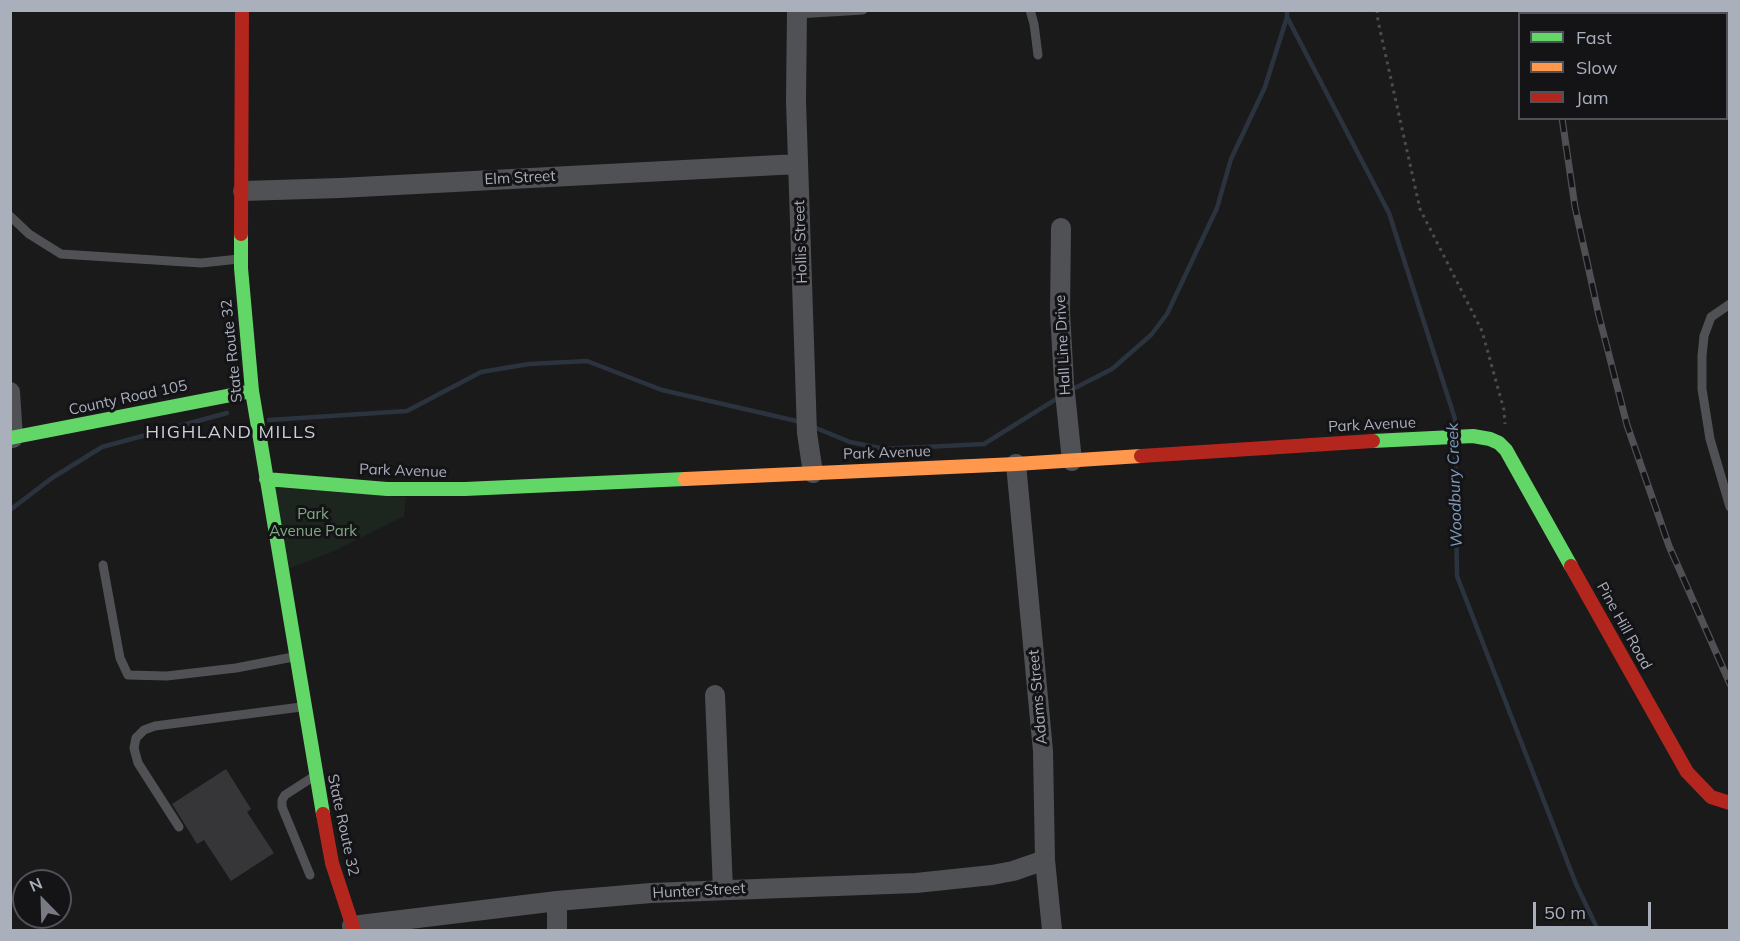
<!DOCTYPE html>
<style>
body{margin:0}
#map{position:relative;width:1740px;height:941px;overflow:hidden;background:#1a1a1b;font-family:Mulish,sans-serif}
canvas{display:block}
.frame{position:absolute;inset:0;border:12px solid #aaafbc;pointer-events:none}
.legend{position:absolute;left:1518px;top:12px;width:210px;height:108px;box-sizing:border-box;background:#141417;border:2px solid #505259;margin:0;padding:8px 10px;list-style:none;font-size:18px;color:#aaafbc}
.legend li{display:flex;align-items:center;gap:12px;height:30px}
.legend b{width:30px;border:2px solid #505259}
.north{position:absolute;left:12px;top:869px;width:60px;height:60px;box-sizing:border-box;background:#141417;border:2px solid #505259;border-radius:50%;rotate:337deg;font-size:16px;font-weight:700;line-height:24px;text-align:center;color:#aaafbc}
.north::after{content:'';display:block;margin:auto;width:21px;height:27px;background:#787b84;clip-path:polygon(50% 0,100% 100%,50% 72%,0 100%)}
.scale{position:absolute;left:1533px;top:902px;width:118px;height:27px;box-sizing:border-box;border:3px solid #aaafbc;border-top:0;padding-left:8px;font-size:18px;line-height:21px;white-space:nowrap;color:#aaafbc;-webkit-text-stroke:4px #141417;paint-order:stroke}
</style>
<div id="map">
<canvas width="1740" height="941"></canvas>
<div class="frame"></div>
<ul class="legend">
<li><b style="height:8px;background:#63d668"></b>Fast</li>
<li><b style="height:8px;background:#ff974d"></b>Slow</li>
<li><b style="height:8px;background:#b3261e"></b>Jam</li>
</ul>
<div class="north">N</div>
<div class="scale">50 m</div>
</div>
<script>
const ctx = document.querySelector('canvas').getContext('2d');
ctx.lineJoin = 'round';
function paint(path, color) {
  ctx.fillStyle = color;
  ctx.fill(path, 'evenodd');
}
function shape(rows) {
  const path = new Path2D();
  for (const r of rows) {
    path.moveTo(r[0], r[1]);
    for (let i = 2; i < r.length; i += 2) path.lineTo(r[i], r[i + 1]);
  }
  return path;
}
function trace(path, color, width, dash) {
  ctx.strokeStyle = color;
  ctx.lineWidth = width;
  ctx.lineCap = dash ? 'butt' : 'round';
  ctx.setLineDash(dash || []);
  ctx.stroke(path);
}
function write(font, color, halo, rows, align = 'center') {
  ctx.font = font + ' Mulish,sans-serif';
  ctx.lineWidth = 6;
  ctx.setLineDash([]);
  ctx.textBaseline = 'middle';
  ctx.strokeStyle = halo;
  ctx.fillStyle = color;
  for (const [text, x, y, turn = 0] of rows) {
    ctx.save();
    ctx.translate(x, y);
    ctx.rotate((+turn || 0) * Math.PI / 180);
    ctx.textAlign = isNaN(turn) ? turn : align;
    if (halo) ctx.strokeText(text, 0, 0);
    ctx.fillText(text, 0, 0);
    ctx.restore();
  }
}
paint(shape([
 [272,487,406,497,404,516,334,551,288,569]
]), '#1d251f');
trace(shape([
 [1287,10,1287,17,1389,213,1455,419,1455,427],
 [1071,390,1112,369,1151,335,1167,314,1217,208,1231,159,1265,87,1287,17],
 [269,420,407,411,481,372,529,364,587,361,662,390,801,422],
 [811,426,850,442,885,449,984,444,1061,396],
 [1455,444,1457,576,1576,884,1598,930],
 [10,510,52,478,102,447,227,413]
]), '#2b343e', 4.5);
paint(shape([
 [226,769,251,809,247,812,274,853,231,881,204,840,197,844,172,804]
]), '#363639');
trace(shape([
 [1377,10,1378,21,1420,209,1482,331,1504,410,1505,424]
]), '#4b4c4f', 3, [3, 4.5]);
trace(shape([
 [1030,10,1034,24,1038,55],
 [797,14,863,10],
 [10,216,29,234,61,254,201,263,239,259],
 [1730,304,1711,317,1704,336,1702,356,1702,389,1710,439,1730,507],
 [103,565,120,658,128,675,167,676,236,668,293,657],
 [179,827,138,763,134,748,136,738,144,730,155,726,301,707],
 [310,875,282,807,282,800,285,795,313,777]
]), '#505155', 9);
trace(shape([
 [797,10,796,101,807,433,813,473],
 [243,191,340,188,798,164],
 [1061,228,1060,312,1064,383,1072,461],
 [10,392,13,438],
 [1016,464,1043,751,1045,860,1052,930],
 [715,695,723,890],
 [557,901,557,930],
 [352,926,557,901,651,893,916,883,992,875,1013,871,1045,860]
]), '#505155', 20);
trace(shape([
 [241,234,241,268,252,391,323,814],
 [10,438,252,391],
 [1373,441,1473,436,1490,439,1499,443,1506,450,1571,566],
 [266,479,387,489,465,489,685,479]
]), '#63d668', 14);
trace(shape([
 [685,479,1016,464,1141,456]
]), '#ff974d', 14);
trace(shape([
 [241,234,242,10],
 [1141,456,1373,441],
 [1571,566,1687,772,1711,797,1730,803],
 [323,814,332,863,354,930]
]), '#b3261e', 14);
const rail = shape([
 [1548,10,1549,14],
 [1562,118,1575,207,1599,316,1627,425,1669,546,1730,684]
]);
trace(rail, '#4f5053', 7);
trace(rail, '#141417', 4.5, [14]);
write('15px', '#aaafbc', '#141417', [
 ["Elm Street",520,178,-3],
 ["Hollis Street",801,242,-92],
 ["Hall Line Drive",1063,345,-93],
 ["State Route 32",232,351,-96],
 ["County Road 105",128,398,-12],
 ["Park Avenue",1372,425,-3],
 ["Park Avenue",887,453,-2],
 ["Park Avenue",403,471,2],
 ["Pine Hill Road",1624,626,61],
 ["Adams Street",1038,697,-95],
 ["State Route 32",343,825,78],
 ["Hunter Street",699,891,-3]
]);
write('15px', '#80a984', '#141417', [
 ["Park",313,514],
 ["Avenue Park",313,531]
]);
write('italic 16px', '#7f9bba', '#141417', [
 ["Woodbury Creek",1455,485,-92]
]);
ctx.letterSpacing = '1.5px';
write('18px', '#ccced8', '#141417', [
 ["HIGHLAND MILLS",231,433]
]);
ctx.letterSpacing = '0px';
</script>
